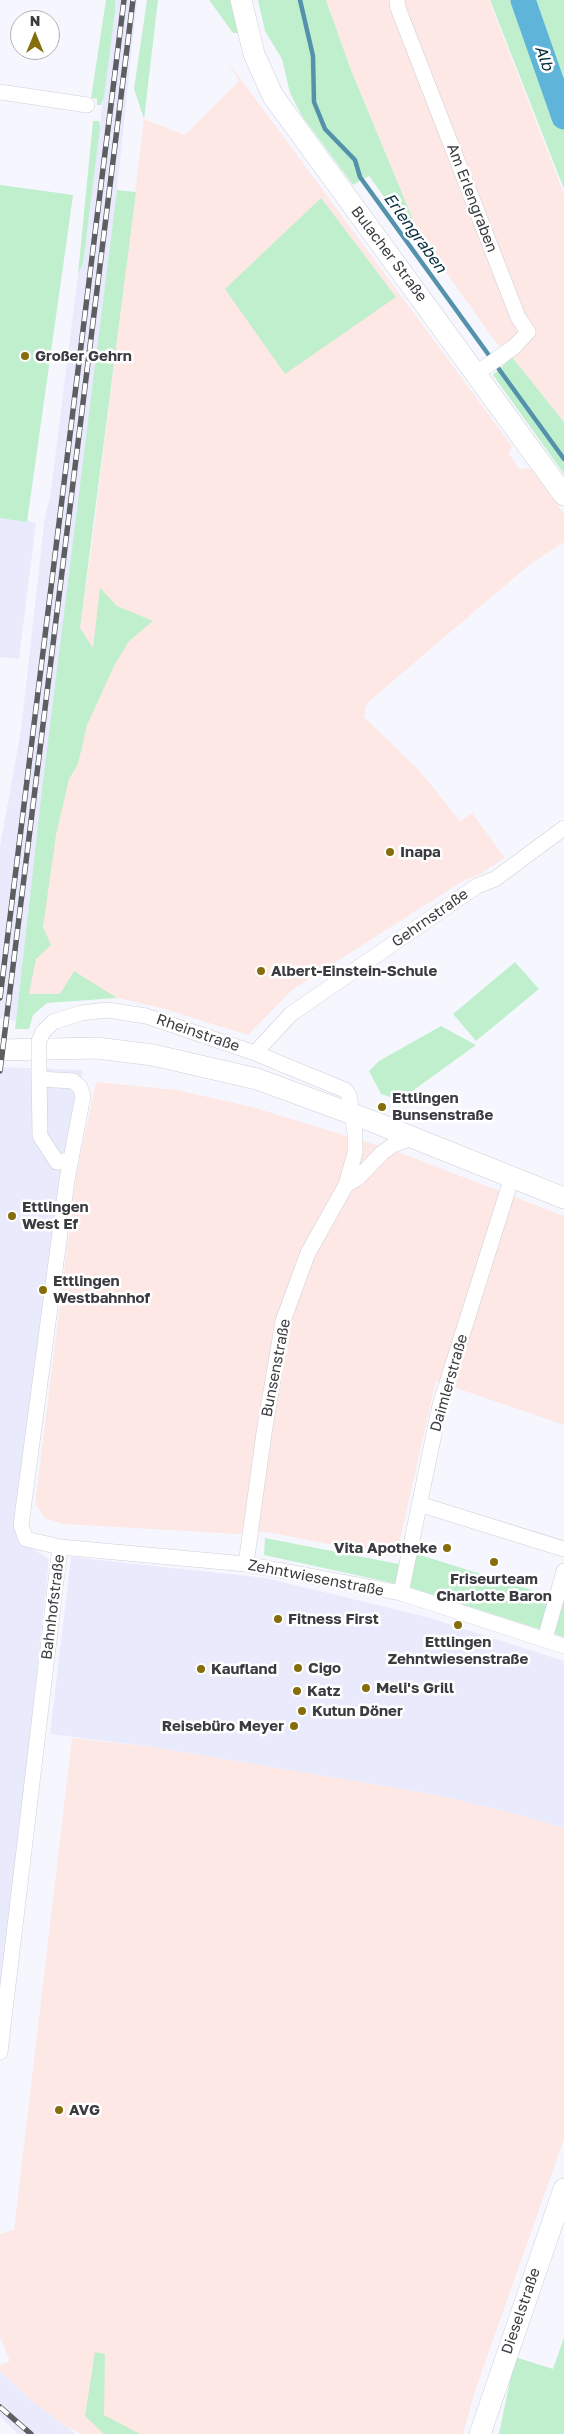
<!DOCTYPE html>
<meta charset="utf-8">
<style>
body{margin:0}
#map{position:relative;width:564px;height:2434px;overflow:hidden;background:#f6f7fe;font-family:"Golos Text",sans-serif}
canvas{display:block}
.north{position:absolute;left:10px;top:10px;width:50px;height:50px;box-sizing:border-box;background:#fff;border:1px solid #b1b1b2;border-radius:50%;rotate:0deg;font-size:14px;font-weight:700;line-height:20px;text-align:center;color:#3b3c3f}
.north::after{content:'';display:block;margin:auto;width:18px;height:22px;background:#846d0a;clip-path:polygon(50% 0,100% 100%,50% 72%,0 100%)}
</style>
<div id="map">
<canvas width="564" height="2434"></canvas>
<div class="north">N</div>
</div>
<script>
const ctx = document.querySelector('canvas').getContext('2d');
ctx.lineJoin = 'round';
function paint(path, color) {
  ctx.fillStyle = color;
  ctx.fill(path, 'evenodd');
}
function shape(rows) {
  const path = new Path2D();
  for (const r of rows) {
    path.moveTo(r[0], r[1]);
    for (let i = 2; i < r.length; i += 2) path.lineTo(r[i], r[i + 1]);
  }
  return path;
}
function trace(path, color, width, dash) {
  ctx.strokeStyle = color;
  ctx.lineWidth = width;
  ctx.lineCap = dash ? 'butt' : 'round';
  ctx.setLineDash(dash || []);
  ctx.stroke(path);
}
function write(font, color, halo, rows, align = 'center') {
  ctx.font = font + ' "Golos Text",sans-serif';
  ctx.lineWidth = 5;
  ctx.setLineDash([]);
  ctx.textBaseline = 'middle';
  ctx.strokeStyle = halo;
  ctx.fillStyle = color;
  for (const [text, x, y, turn = 0] of rows) {
    ctx.save();
    ctx.translate(x, y);
    ctx.rotate((+turn || 0) * Math.PI / 180);
    ctx.textAlign = isNaN(turn) ? turn : align;
    if (halo) ctx.strokeText(text, 0, 0);
    ctx.fillText(text, 0, 0);
    ctx.restore();
  }
}
paint(shape([
 [115,0,137,0,117,190,16,1021,0,1018,0,846,21,730,45,515,50,498,78,274,83,264],
 [0,185,73,195,27,521,36,523,19,659,0,657],
 [0,1067,83,1070,71,1183,24,1477,17,1539,49,1559,17,1860,0,1995],
 [71,1557,266,1578,427,1617,564,1661,564,1828,508,1812,431,1794,153,1747,50,1734],
 [0,2371,31,2400,76,2434,18,2434,0,2417]
]), '#e9ebfc');
paint(shape([
 [326,0,489,0,564,194,564,422,512,357,497,344,419,234,351,70],
 [226,59,512,446,509,454,520,470,524,468,531,469,564,514,564,542,528,566,367,703,364,717,419,770,460,821,472,813,505,858,479,875,466,879,292,990,248,1035,161,1008,105,995,26,997,92,544,144,119,185,135,239,81],
 [96,1082,177,1090,252,1107,393,1150,564,1216,564,1425,436,1381,396,1557,266,1532,239,1534,63,1524,45,1518,35,1504,76,1176],
 [72,1738,153,1747,431,1794,508,1812,564,1828,564,2139,475,2391,463,2434,81,2434,65,2426,31,2400,0,2371,0,2365,10,2361,0,2337,0,2234,14,2230]
]), '#fde8e5');
paint(shape([
 [106,0,115,0,115,11,104,97,101,105,97,105,97,99,91,98],
 [147,0,158,0,144,119,134,89],
 [209,0,231,0,238,33,233,33],
 [258,0,326,0,351,70,419,234,413,237,369,176,353,185,302,116,290,93,282,59,265,31],
 [490,0,564,0,564,189],
 [93,121,99,121,100,128,83,264,78,274],
 [0,185,73,195,27,522,0,518],
 [117,190,136,192,80,628,93,648,100,588,117,606,153,621,129,641,114,666,87,725,78,764,69,779,56,835,43,927,51,945,36,959,29,994,60,994,74,971,117,998,47,1003,33,1015,29,1029,15,1029,43,782],
 [321,198,396,297,285,374,225,289],
 [512,357,564,422,564,474,493,375],
 [515,962,539,989,476,1041,453,1014],
 [441,1026,476,1045,400,1100,381,1094,369,1071,379,1061],
 [265,1538,414,1567,417,1554,551,1596,564,1601,564,1637,402,1585,264,1555],
 [564,2337,564,2434,499,2434,515,2357,553,2369],
 [95,2352,105,2354,104,2415,140,2434,104,2434,85,2416]
]), '#c0efce');
trace(shape([
 [300,0,313,56,314,102,325,129,355,160,360,177,564,459]
]), '#5491ab', 4.5);
trace(shape([
 [523,0,564,117]
]), '#5fb5d9', 25);
const street = shape([
 [397,0,398,8,518,317,528,332,514,347,477,373],
 [0,92,87,105],
 [43,1032,53,1022,81,1013,107,1010,146,1016,255,1053,345,1090,349,1095,355,1133,355,1153,346,1185,308,1253,283,1321,264,1433,246,1564],
 [255,1053,291,1014,477,886,495,879,564,828],
 [39,1071,40,1136,57,1162,71,1160],
 [346,1185,358,1178,382,1153,393,1145,412,1138],
 [419,1504,564,1549],
 [60,1547,246,1564,401,1593,564,1646],
 [401,1593,440,1405,512,1177],
 [545,1639,564,1571],
 [0,2052,60,1547,26,1539,21,1525,67,1180,83,1096,80,1087,73,1081,39,1079]
]);
const secondary = shape([
 [241,0,254,54,273,96,564,495],
 [0,1050,97,1048,153,1055,257,1079,374,1122,564,1198],
 [480,2434,564,2189]
]);
trace(street, '#cdcfd8', 16);
trace(secondary, '#cdcfd8', 22);
trace(street, '#fff', 15);
trace(secondary, '#fff', 21);
const rail = shape([
 [0,998,124,0],
 [0,1071,133,0],
 [0,2407,31,2434]
]);
trace(rail, '#5d5e62', 5.5);
trace(rail, '#fff', 4, [11]);
const streetBridge = shape([
 [39,1070,39,1041,43,1032]
]);
trace(streetBridge, '#cdcfd8', 16, []);
trace(streetBridge, '#fff', 15);
for (const [x, y, r, color] of [
 [25,356,5,"#846d0a"],
 [390,852,5,"#846d0a"],
 [261,971,5,"#846d0a"],
 [382,1107,5,"#846d0a"],
 [12,1216,5,"#846d0a"],
 [43,1290,5,"#846d0a"],
 [447,1548,5,"#846d0a"],
 [494,1562,5,"#846d0a"],
 [278,1619,5,"#846d0a"],
 [458,1625,5,"#846d0a"],
 [298,1668,5,"#846d0a"],
 [201,1669,5,"#846d0a"],
 [366,1688,5,"#846d0a"],
 [297,1691,5,"#846d0a"],
 [302,1711,5,"#846d0a"],
 [294,1726,5,"#846d0a"],
 [59,2110,5,"#846d0a"]
]) {
  const dot = new Path2D();
  dot.arc(x, y, r, 0, 2 * Math.PI);
  ctx.fillStyle = color;
  ctx.fill(dot);
  trace(dot, '#fff', 2);
}
write('15px', '#3b3c3f', '#fff', [
 ["Am Erlengraben",472,198,69],
 ["Bulacher Straße",389,254,53],
 ["Gehrnstraße",430,918,-35],
 ["Rheinstraße",198,1033,19],
 ["Bunsenstraße",276,1368,-79],
 ["Daimlerstraße",449,1383,-74],
 ["Zehntwiesenstraße",316,1578,11],
 ["Bahnhofstraße",53,1607,-83],
 ["Dieselstraße",521,2311,-71]
]);
write('bold 15px', '#3b3c3f', '#fff', [
 ["Großer Gehrn",35,356],
 ["Inapa",400,852],
 ["Albert-Einstein-Schule",271,971],
 ["Ettlingen",392,1098],
 ["Bunsenstraße",392,1115],
 ["Ettlingen",22,1207],
 ["West Ef",22,1224],
 ["Ettlingen",53,1281],
 ["Westbahnhof",53,1298],
 ["Vita Apotheke",437,1548,"right"],
 ["Friseurteam",494,1579,"center"],
 ["Charlotte Baron",494,1596,"center"],
 ["Fitness First",288,1619],
 ["Ettlingen",458,1642,"center"],
 ["Zehntwiesenstraße",458,1659,"center"],
 ["Cigo",308,1668],
 ["Kaufland",211,1669],
 ["Meli's Grill",376,1688],
 ["Katz",307,1691],
 ["Kutun Döner",312,1711],
 ["Reisebüro Meyer",284,1726,"right"],
 ["AVG",69,2110]
], 'left');
write('italic 16px', '#052e3d', '#fff', [
 ["Alb",544,58,71],
 ["Erlengraben",415,233,54]
]);
</script>
